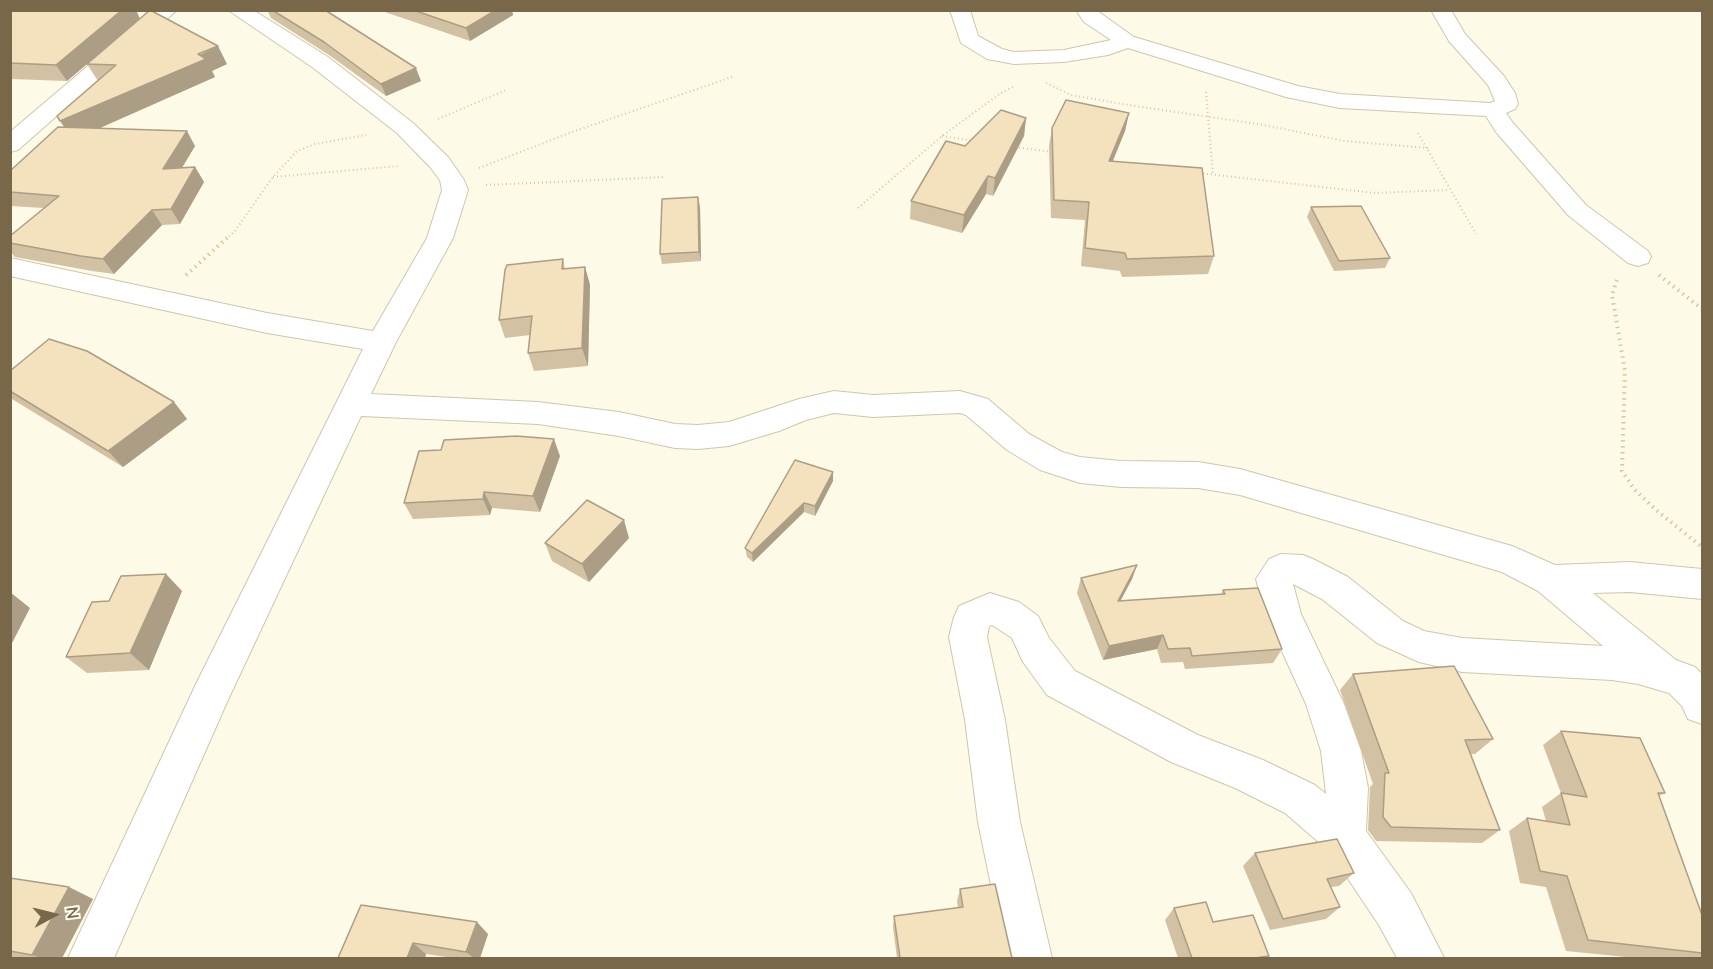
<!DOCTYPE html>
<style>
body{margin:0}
#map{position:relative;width:1713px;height:969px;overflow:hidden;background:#fdfae8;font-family:"Nunito Sans",sans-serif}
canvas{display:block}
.frame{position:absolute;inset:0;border:12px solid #79674a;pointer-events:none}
.north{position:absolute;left:24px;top:885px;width:60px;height:60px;-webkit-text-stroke:4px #fffdef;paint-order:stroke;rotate:83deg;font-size:16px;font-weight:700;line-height:24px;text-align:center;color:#79674a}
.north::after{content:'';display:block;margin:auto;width:21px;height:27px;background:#79674a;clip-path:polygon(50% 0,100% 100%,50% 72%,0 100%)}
</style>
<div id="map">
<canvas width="1713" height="969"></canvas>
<div class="frame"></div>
<div class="north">N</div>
</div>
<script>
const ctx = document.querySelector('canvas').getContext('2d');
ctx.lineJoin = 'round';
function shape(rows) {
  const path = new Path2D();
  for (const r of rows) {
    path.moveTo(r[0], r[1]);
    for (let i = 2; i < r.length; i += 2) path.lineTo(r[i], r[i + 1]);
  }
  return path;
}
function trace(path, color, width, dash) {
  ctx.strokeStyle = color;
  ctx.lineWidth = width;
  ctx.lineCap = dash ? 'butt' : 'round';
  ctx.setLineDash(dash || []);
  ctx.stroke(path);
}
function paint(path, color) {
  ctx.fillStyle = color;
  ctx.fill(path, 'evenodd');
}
const street = shape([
 [154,10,177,10,18,150,10,152,10,132,154,10],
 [228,10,253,10,328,57,413,123,448,157,464,180,468,190,453,238,396,342,371,394,538,402,619,412,675,424,698,425,729,422,799,399,834,391,873,395,960,391,988,399,1029,434,1062,452,1080,457,1121,461,1198,462,1240,469,1512,546,1555,565,1630,562,1702,569,1702,599,1630,592,1593,593,1676,660,1695,667,1702,674,1702,724,1688,719,1682,706,1669,693,1638,684,1612,680,1462,672,1419,662,1377,643,1322,599,1293,584,1301,614,1344,704,1361,751,1368,788,1366,831,1411,893,1444,958,1397,958,1379,925,1330,852,1285,813,1235,788,1171,762,1047,695,1023,662,1012,638,992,625,989,626,987,637,1005,720,1020,822,1052,958,1006,958,978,822,965,720,949,637,954,617,959,606,990,593,1019,602,1038,616,1049,638,1075,671,1198,735,1263,760,1315,785,1326,794,1321,751,1306,704,1265,614,1256,579,1269,559,1281,554,1303,555,1315,560,1348,577,1403,621,1424,631,1462,638,1603,646,1538,591,1502,572,1240,495,1198,488,1121,487,1080,483,1040,470,1007,450,966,415,960,413,873,417,834,413,806,420,779,431,729,446,698,449,675,448,619,436,538,424,361,416,227,702,114,958,68,958,196,684,363,349,267,333,10,276,10,258,267,313,373,331,427,238,442,190,440,180,430,167,397,133,312,67,228,10],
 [950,10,970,10,978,36,1002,49,1014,52,1064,50,1111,40,1084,22,1076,10,1096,10,1134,37,1298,86,1340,94,1490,103,1495,101,1488,85,1449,41,1431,10,1451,10,1465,34,1504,76,1515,93,1518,104,1515,109,1506,113,1513,123,1586,205,1648,251,1651,257,1648,263,1638,266,1628,263,1568,215,1496,132,1486,116,1340,108,1286,97,1128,48,1108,55,1064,62,1014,64,987,59,961,43,950,10]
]);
trace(street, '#d0c6ac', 2);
trace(shape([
 [1046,83,1071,95,1122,104,1264,125,1344,141,1428,148],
 [1206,92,1213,175],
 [438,119,506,90],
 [1418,133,1476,234],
 [942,136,975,141],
 [1015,147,1052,152],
 [479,168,572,132,735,76],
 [1199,173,1375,193,1449,190],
 [273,177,399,166],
 [486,185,665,177],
 [858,208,942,136,1001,93,1015,86],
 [226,239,235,231,273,177,297,151,315,144,366,135]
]), '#d9c5a1', 2, [1, 3]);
trace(shape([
 [186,275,227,238],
 [1659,275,1702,309],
 [1617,280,1612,295,1625,371,1622,471,1634,489,1656,510,1702,547]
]), '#d9c5a1', 4, [1.5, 4.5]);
paint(street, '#fff');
paint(shape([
 [10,10,136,10,140,19,67,81,10,79],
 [267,10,325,10,421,81,386,96,329,55,271,18],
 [379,10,512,10,513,15,470,41],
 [87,64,227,64,212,71,215,77,99,128,195,146,182,168,195,167,204,182,180,224,162,225,114,274,92,271,15,257,10,251,10,236,44,208,10,206,10,171,64,127,98,81],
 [1129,113,1125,131,1113,161,1214,256,1208,274,1122,277,1120,271,1081,266,1085,220,1051,218,1049,146,1052,128],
 [1026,118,1024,136,993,196,986,194,962,233,910,219,911,201,965,146],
 [700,207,701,261,662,264,660,254],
 [1311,207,1390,258,1385,268,1334,271,1307,217],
 [563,259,565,269,585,267,590,285,588,366,534,371,528,353,530,335,505,338,499,320],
 [10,371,174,402,187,419,123,467,12,399,10,397],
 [560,456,540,512,492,508,490,515,413,519,404,503],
 [833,472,833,481,815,516,804,512,753,562,747,557,745,548],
 [629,538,589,582,552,561,545,543],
 [1137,565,1132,579,1120,601,1221,594,1223,590,1282,649,1273,663,1185,669,1183,662,1161,663,1157,649,1103,660,1077,593,1081,578],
 [182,591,149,670,87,673,66,657,109,601],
 [1353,674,1493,739,1475,754,1470,754,1500,830,1482,843,1376,841,1368,830,1370,787,1373,784,1340,690],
 [1561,731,1665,793,1659,796,1702,915,1702,958,1636,958,1566,951,1546,887,1520,883,1509,831,1527,818,1546,821,1542,807,1561,793,1543,745],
 [1255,853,1354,873,1339,886,1331,887,1340,907,1326,919,1270,930,1243,866],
 [10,878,93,899,62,958,10,958],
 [960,889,1012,958,897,958,893,927,894,916,958,908,957,901],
 [361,905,488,934,480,958,453,958,426,954,425,958,338,958],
 [1174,908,1213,922,1269,956,1266,958,1178,958,1165,920]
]), '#d2c2a3');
paint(shape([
 [122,10,136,10,140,19,67,81,56,65],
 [496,10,512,10,513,15,470,41,466,28],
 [218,46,227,64,212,71,215,77,73,140,60,121],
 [416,68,421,81,386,96,381,84],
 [1129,113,1125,131,1105,179,1109,161],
 [1026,118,1024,136,993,196,995,178],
 [187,131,195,146,172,184,163,169],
 [195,167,204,182,180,224,171,209],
 [988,176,986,194,962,233,964,215],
 [698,197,700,207,701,261,699,252],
 [152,210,162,225,114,274,103,259],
 [585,267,590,285,588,366,582,348],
 [174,402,187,419,123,467,108,451],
 [554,439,560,456,540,512,533,496],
 [833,472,833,481,815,516,815,506],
 [484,492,492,508,490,515,483,499],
 [804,503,804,512,753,562,752,553],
 [624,520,629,538,589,582,582,564],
 [1137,565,1132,579,1113,615,1118,601],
 [166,574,182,591,149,670,130,653],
 [10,592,30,608,10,647],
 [1163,635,1157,649,1103,660,1109,646],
 [69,887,93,899,62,958,42,958,32,955],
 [477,922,488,934,480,958,474,958,466,952],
 [413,943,426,954,425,958,407,958]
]), '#ab9e85');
const building = shape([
 [10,10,122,10,56,65,10,63,10,10],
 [150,10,218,46,198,54,206,59,60,121,57,116,116,65,87,64,150,10],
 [272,10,325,10,416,68,381,84,324,42,272,10],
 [413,10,496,10,466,28,413,10],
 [1066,100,1129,113,1109,161,1202,168,1214,256,1127,259,1125,253,1085,248,1089,202,1054,200,1052,128,1066,100],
 [1001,110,1026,118,995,178,988,176,964,215,911,201,946,141,965,146,1001,110],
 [58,127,187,131,163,169,195,167,171,209,152,210,103,259,81,256,10,243,10,236,59,196,10,192,10,171,58,127],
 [698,197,699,252,660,254,662,199,698,197],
 [1361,206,1390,258,1339,261,1311,207,1361,206],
 [563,259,562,269,585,267,582,348,528,353,532,316,499,320,505,270,507,265,563,259],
 [49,339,87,351,174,402,108,451,10,391,10,371,49,339],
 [516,436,554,439,533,496,484,492,483,499,404,503,419,451,441,450,444,440,516,436],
 [795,460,833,472,815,506,804,503,752,553,745,548,795,460],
 [587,500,624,520,582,564,545,543,587,500],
 [1137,565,1118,601,1225,594,1223,590,1258,588,1282,649,1192,656,1190,648,1168,649,1163,635,1109,646,1081,578,1137,565],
 [166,574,130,653,66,657,92,602,109,601,121,576,166,574],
 [1454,666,1493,739,1465,740,1500,830,1391,827,1383,817,1385,773,1389,773,1353,674,1454,666],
 [1561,731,1640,738,1665,793,1658,793,1702,915,1702,953,1588,940,1567,876,1540,871,1527,818,1570,825,1561,793,1587,797,1561,731],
 [1337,839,1354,873,1327,879,1340,907,1283,919,1255,853,1337,839],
 [10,878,69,887,32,955,10,951,10,878],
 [995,884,1012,958,900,958,894,916,963,907,960,889,995,884],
 [1206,902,1213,922,1253,915,1269,956,1255,958,1192,958,1174,908,1206,902],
 [361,905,477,922,466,952,413,943,407,958,338,958,361,905]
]);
paint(building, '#f4e1be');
trace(building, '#ab9e85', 1.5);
</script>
